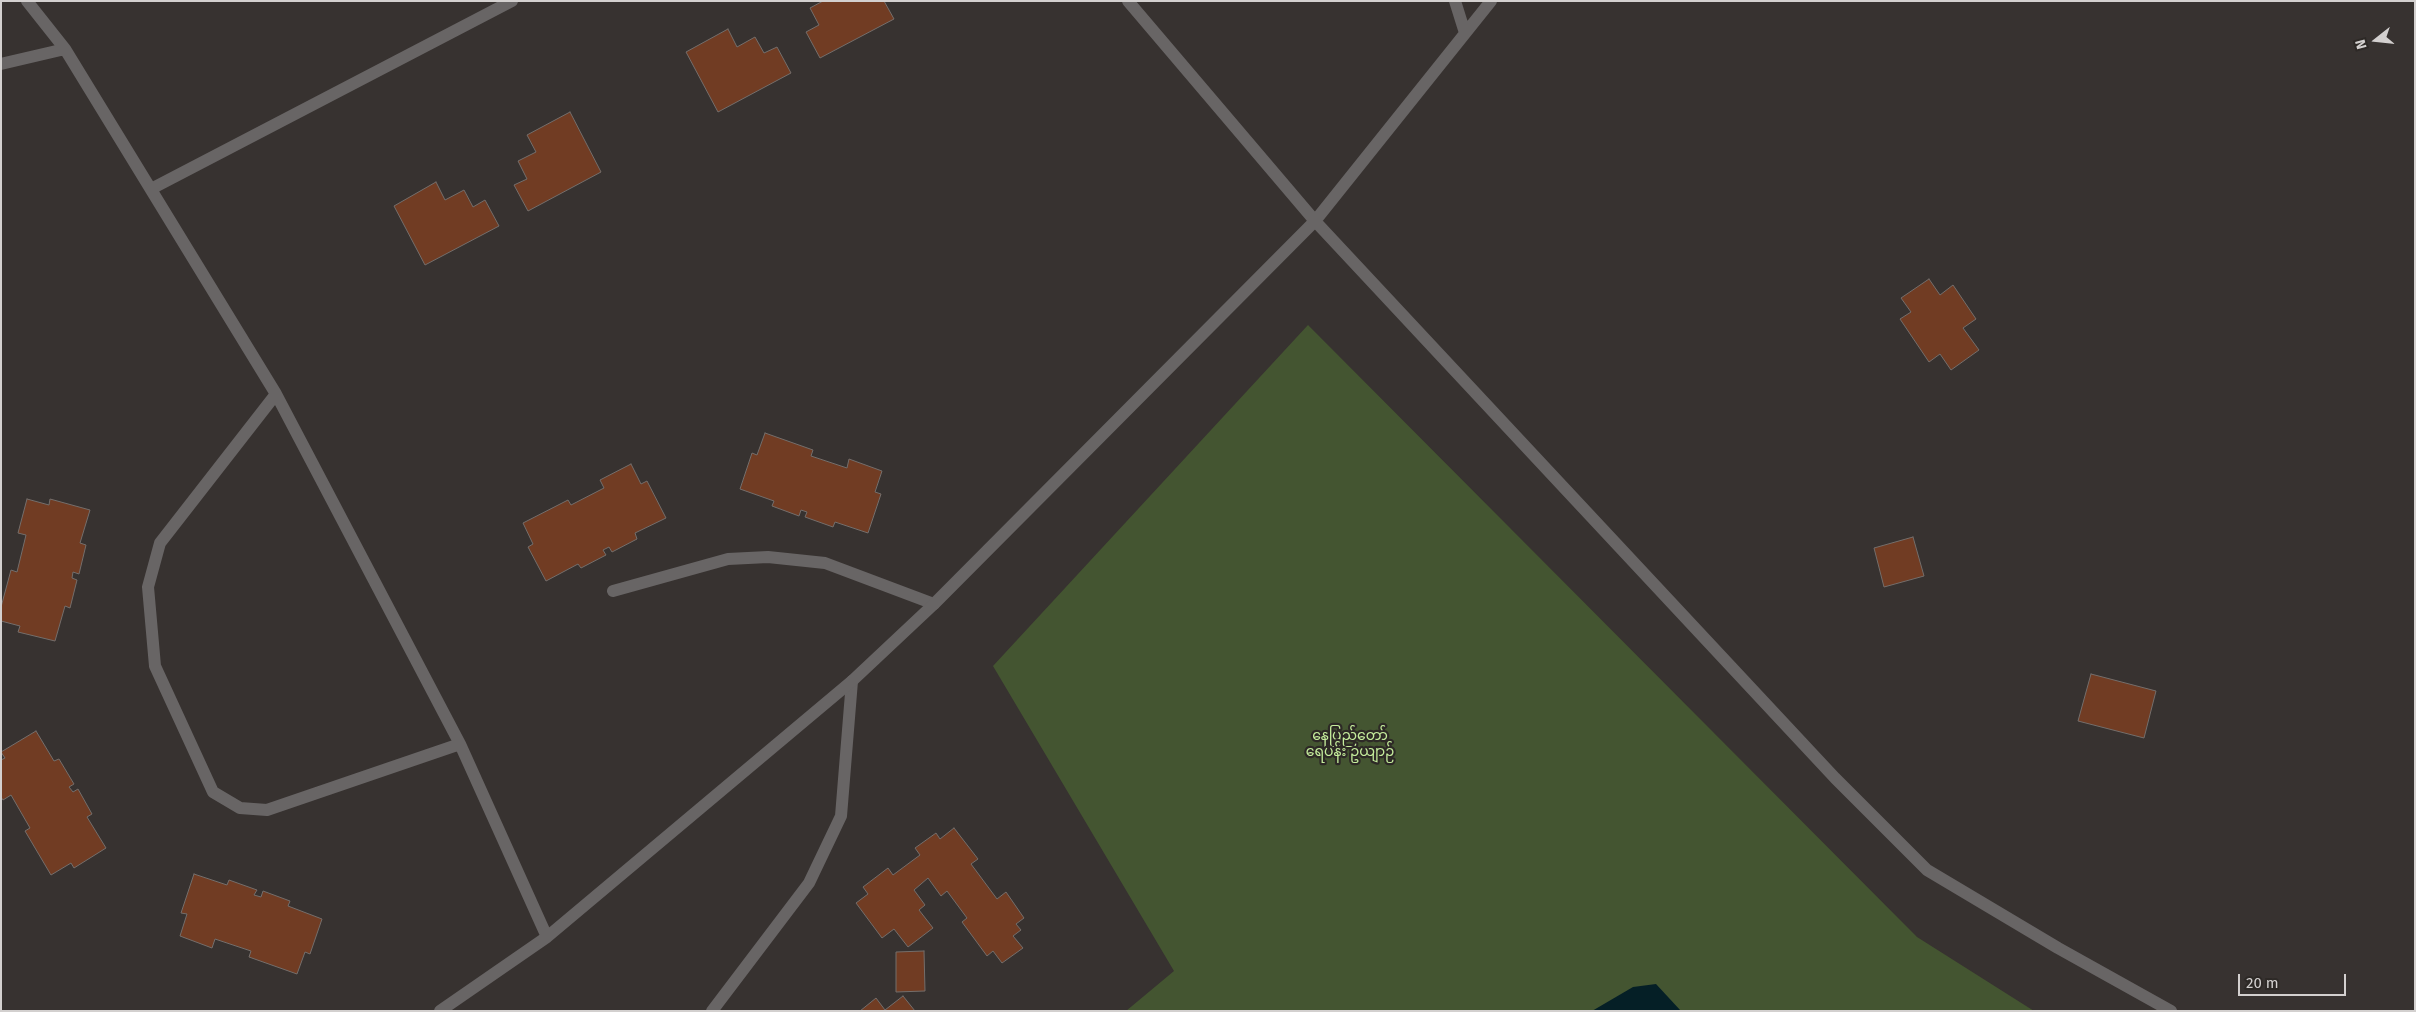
<!DOCTYPE html>
<meta charset="utf-8">
<style>
body{margin:0}
#map{position:relative;width:2416px;height:1012px;overflow:hidden;background:#373230;font-family:"Fira Sans",sans-serif}
canvas{display:block}
.frame{position:absolute;inset:0;border:2px solid #d3d0cf;pointer-events:none}
.north{position:absolute;left:2351px;top:15px;width:50px;height:50px;-webkit-text-stroke:4px #2d2926;paint-order:stroke;rotate:254deg;font-size:14px;font-weight:700;line-height:20px;text-align:center;color:#d3d0cf}
.north::after{content:'';display:block;margin:auto;width:18px;height:22px;background:#d3d0cf;clip-path:polygon(50% 0,100% 100%,50% 72%,0 100%)}
.scale{position:absolute;left:2238px;top:974px;width:108px;height:22px;box-sizing:border-box;border:2px solid #d3d0cf;border-top:0;padding-left:6px;font-size:15px;line-height:18px;white-space:nowrap;color:#d3d0cf;-webkit-text-stroke:4px #2d2926;paint-order:stroke}
</style>
<div id="map">
<canvas width="2416" height="1012"></canvas>
<div class="frame"></div>
<div class="north">N</div>
<div class="scale">20 m</div>
</div>
<script>
const ctx = document.querySelector('canvas').getContext('2d');
ctx.lineJoin = 'round';
function paint(path, color) {
  ctx.fillStyle = color;
  ctx.fill(path, 'evenodd');
}
function shape(rows) {
  const path = new Path2D();
  for (const r of rows) {
    path.moveTo(r[0], r[1]);
    for (let i = 2; i < r.length; i += 2) path.lineTo(r[i], r[i + 1]);
  }
  return path;
}
function trace(path, color, width, dash) {
  ctx.strokeStyle = color;
  ctx.lineWidth = width;
  ctx.lineCap = dash ? 'butt' : 'round';
  ctx.setLineDash(dash || []);
  ctx.stroke(path);
}
function write(font, color, halo, rows, align = 'center') {
  ctx.font = font + ' "Fira Sans","Noto Sans Myanmar",sans-serif';
  ctx.lineWidth = 4.5;
  ctx.setLineDash([]);
  ctx.textBaseline = 'middle';
  ctx.strokeStyle = halo;
  ctx.fillStyle = color;
  for (const [text, x, y, turn = 0] of rows) {
    ctx.save();
    ctx.translate(x, y);
    ctx.rotate((+turn || 0) * Math.PI / 180);
    ctx.textAlign = isNaN(turn) ? turn : align;
    if (halo) ctx.strokeText(text, 0, 0);
    ctx.fillText(text, 0, 0);
    ctx.restore();
  }
}
paint(shape([
 [1308,325,1917,937,2034,1011,1126,1011,1174,971,993,666]
]), '#445531');
paint(shape([
 [1656,984,1681,1011,1592,1011,1633,987]
]), '#051f26');
const building = shape([
 [823,1,884,1,894,19,820,58,806,32,819,25,810,8,823,1],
 [728,29,737,47,755,37,764,53,777,47,791,73,718,112,686,52,728,29],
 [570,112,601,172,528,211,514,185,527,179,518,161,536,152,527,135,570,112],
 [436,182,445,200,464,190,473,207,485,200,499,226,425,265,394,206,436,182],
 [1929,279,1940,295,1953,285,1976,319,1963,328,1979,350,1951,370,1940,354,1929,362,1900,319,1911,312,1901,298,1929,279],
 [765,433,813,450,811,456,847,468,849,459,882,471,875,492,881,494,868,533,835,522,833,527,805,517,807,512,801,510,799,516,772,506,774,501,740,489,752,453,757,455,765,433],
 [631,464,641,484,647,481,666,518,635,533,637,539,612,552,609,547,603,550,606,555,581,568,578,564,546,581,528,547,533,544,523,523,568,500,571,505,604,488,600,480,631,464],
 [27,499,49,505,50,499,90,510,80,543,86,545,79,574,73,572,72,578,77,580,70,608,65,606,55,641,18,632,20,626,1,621,1,607,11,570,17,572,26,535,18,533,27,499],
 [1913,537,1924,576,1884,587,1874,548,1913,537],
 [2091,674,2156,691,2144,738,2078,721,2091,674],
 [36,731,54,761,59,759,74,784,69,787,73,792,78,789,92,814,87,817,106,848,74,868,71,863,51,875,25,831,30,828,11,795,3,800,1,797,1,760,5,758,1,752,36,731],
 [954,828,978,859,971,864,997,899,1006,892,1024,918,1016,924,1021,930,1013,936,1023,948,1002,963,993,951,987,956,962,922,967,918,947,891,941,896,928,878,914,890,925,905,919,910,933,928,908,947,894,929,882,938,856,903,868,894,863,887,888,868,893,875,920,855,915,848,936,833,940,839,954,828],
 [194,874,227,885,229,880,257,890,254,895,261,897,263,891,290,901,288,906,322,919,310,954,305,952,297,974,249,957,251,951,215,939,212,948,180,936,187,914,181,913,194,874],
 [924,951,925,991,896,992,896,952,924,951],
 [903,996,915,1011,860,1011,876,998,885,1010,903,996]
]);
paint(building, '#713c23');
trace(building, '#746e6b', 1);
trace(shape([
 [613,591,728,559,768,557,825,563,934,604],
 [712,1011,809,883,841,816,852,681]
]), '#686565', 12);
trace(shape([
 [27,1,65,49,276,394,460,744,547,937],
 [1128,1,1315,221,1835,778,1927,870,2058,948,2171,1011],
 [1455,1,1465,33],
 [1,64,65,49],
 [151,189,512,1],
 [276,394,160,543,148,587,155,666,213,792,240,808,267,810,460,744],
 [440,1011,547,937,852,681,934,604,1315,221,1491,1]
]), '#686565', 12);
write('14px', '#c5ed9c', '#2d2926', [
 ["နေပြည်တော်",1350,736],
 ["ရေပန်း ဥယျာဉ်",1350,752]
]);
</script>
